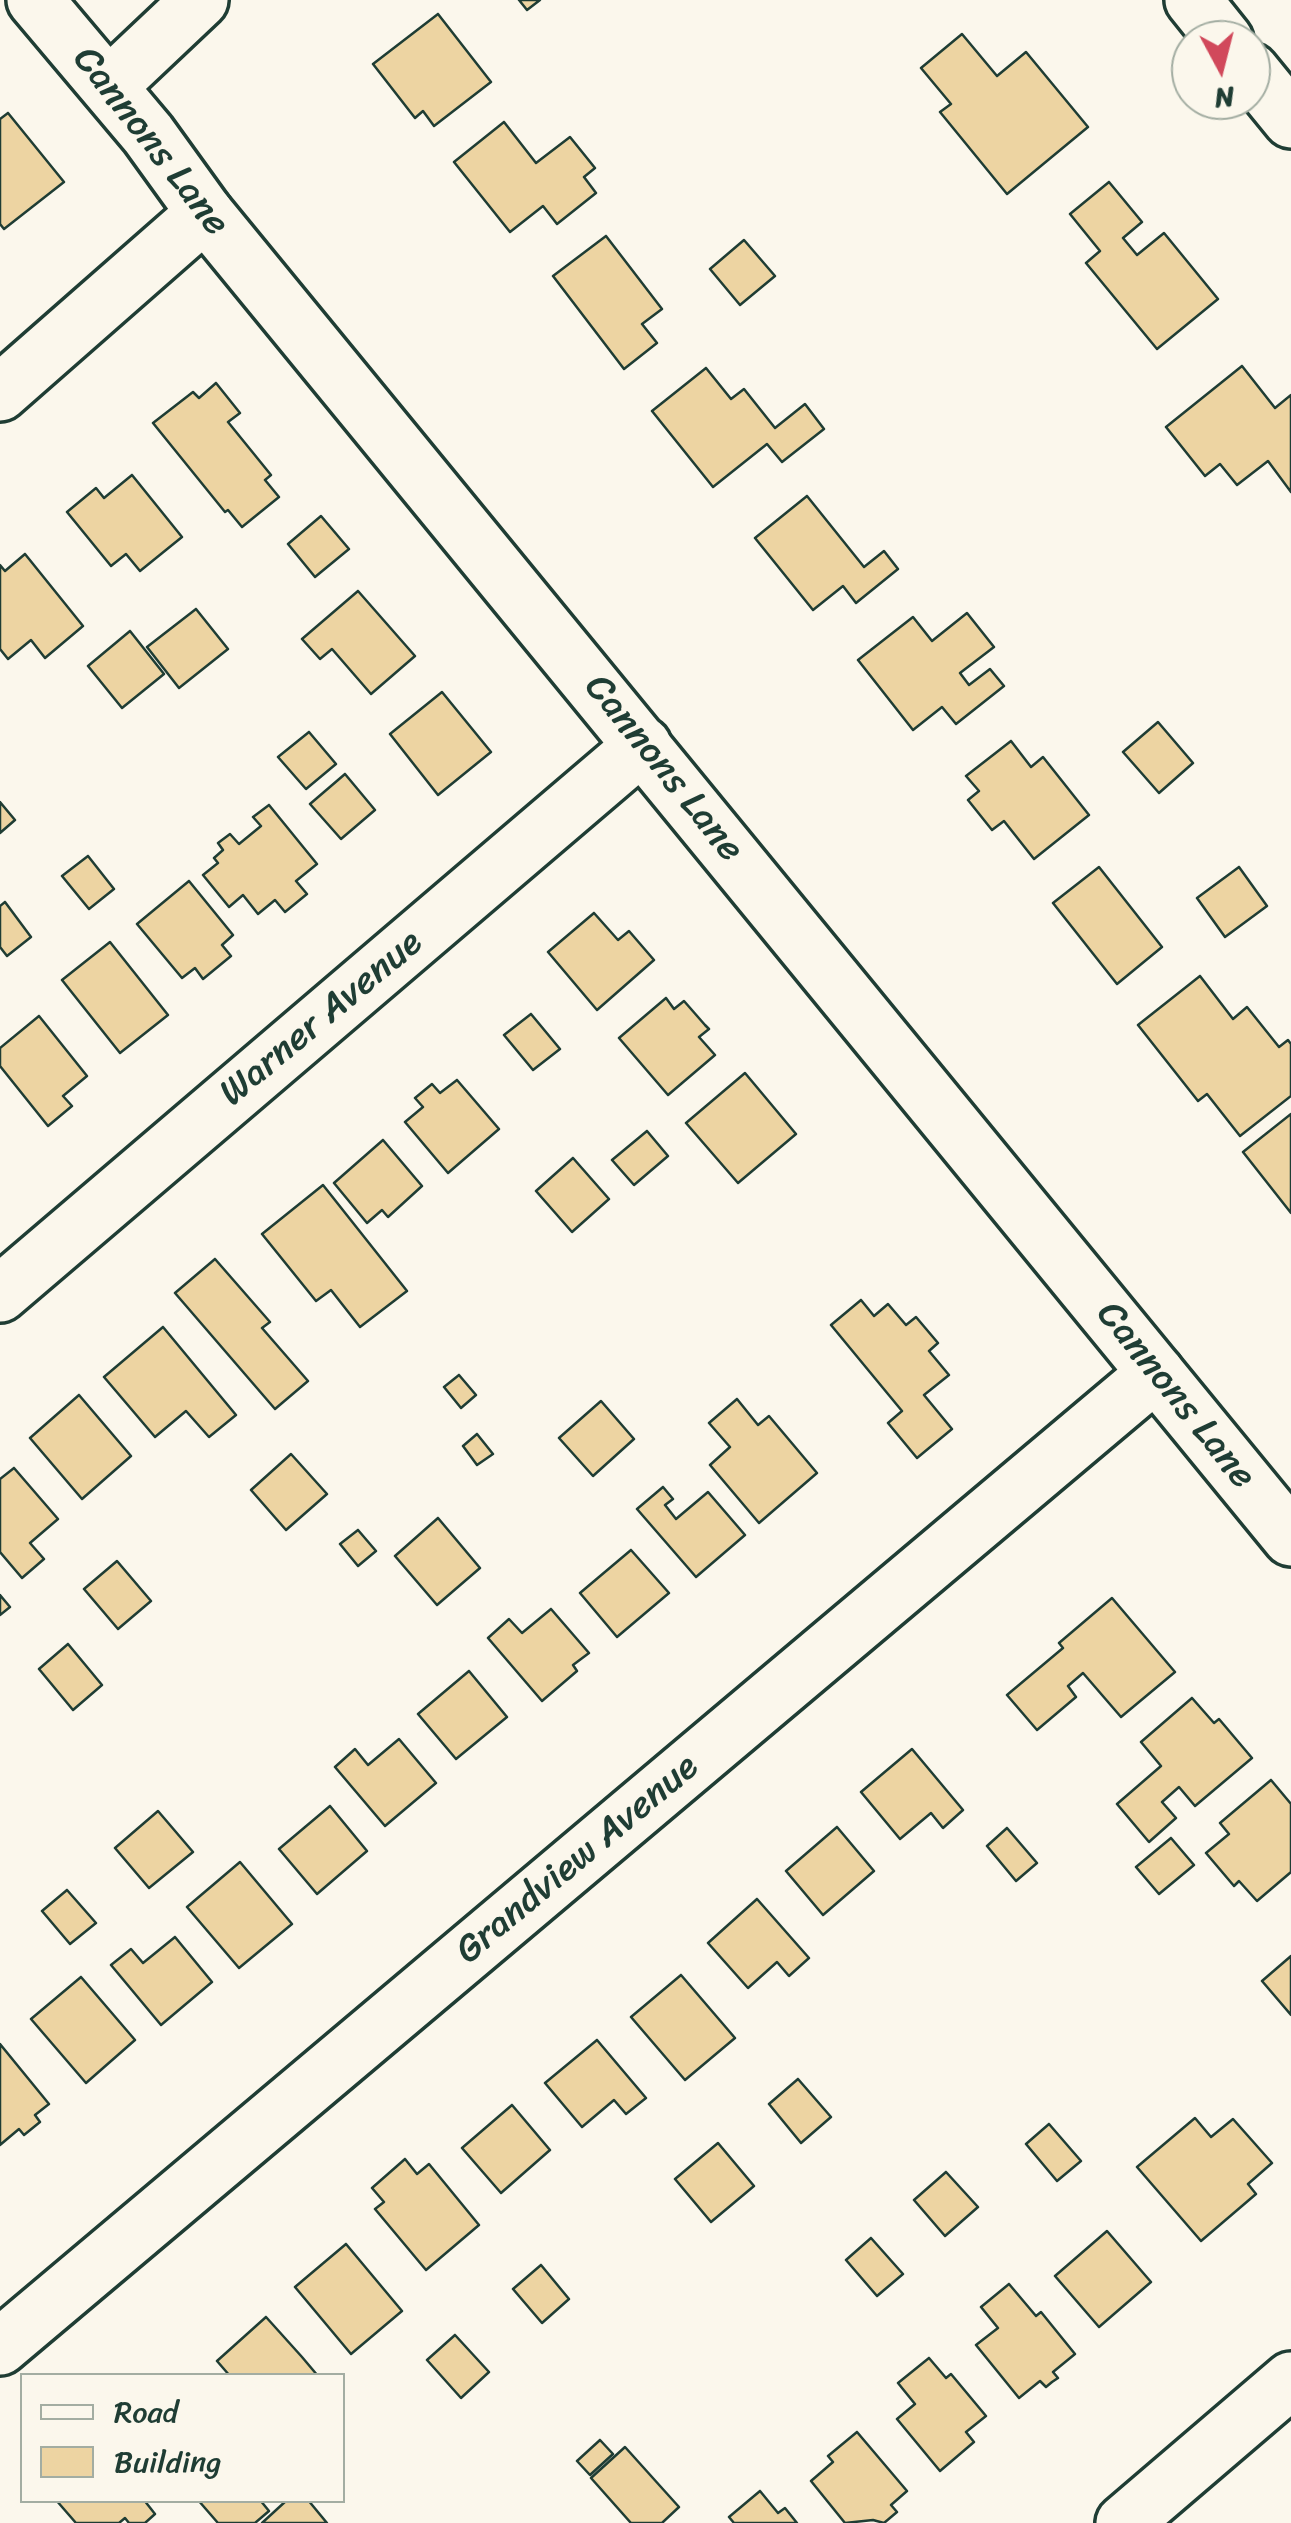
<!DOCTYPE html>
<style>
body{margin:0}
#map{position:relative;width:1291px;height:2523px;overflow:hidden;background:#fbf7ec;font-family:Sriracha,sans-serif}
canvas{display:block}
.legend{position:absolute;left:20px;top:2373px;width:325px;height:130px;box-sizing:border-box;background:#fbf7ec;border:2px solid #a3ada2;margin:0;padding:12px 18px;list-style:none;font-size:30px;color:#1f3d34}
.legend li{display:flex;align-items:center;gap:20px;height:50px}
.legend b{width:50px;border:2px solid #a3ada2}
.north{position:absolute;left:1171px;top:20px;width:100px;height:100px;box-sizing:border-box;background:#fbf7ec;border:2px solid #a3ada2;border-radius:50%;rotate:173deg;font-size:28px;font-weight:700;line-height:40px;text-align:center;color:#1f3d34}
.north::after{content:'';display:block;margin:auto;width:35px;height:45px;background:#d1495b;clip-path:polygon(50% 0,100% 100%,50% 72%,0 100%)}
</style>
<div id="map">
<canvas width="1291" height="2523"></canvas>
<ul class="legend">
<li><b style="height:12px;background:#fbf7ec"></b>Road</li>
<li><b style="height:28px;background:#edd4a2"></b>Building</li>
</ul>
<div class="north">N</div>
</div>
<script>
const ctx = document.querySelector('canvas').getContext('2d');
ctx.lineJoin = 'round';
function paint(path, color) {
  ctx.fillStyle = color;
  ctx.fill(path, 'evenodd');
}
function shape(rows) {
  const path = new Path2D();
  for (const r of rows) {
    path.moveTo(r[0], r[1]);
    for (let i = 2; i < r.length; i += 2) path.lineTo(r[i], r[i + 1]);
  }
  return path;
}
function trace(path, color, width, dash) {
  ctx.strokeStyle = color;
  ctx.lineWidth = width;
  ctx.lineCap = dash ? 'butt' : 'round';
  ctx.setLineDash(dash || []);
  ctx.stroke(path);
}
function write(font, color, halo, rows, align = 'center') {
  ctx.font = font + ' Sriracha,sans-serif';
  ctx.lineWidth = 10;
  ctx.setLineDash([]);
  ctx.textBaseline = 'middle';
  ctx.strokeStyle = halo;
  ctx.fillStyle = color;
  for (const [text, x, y, turn = 0] of rows) {
    ctx.save();
    ctx.translate(x, y);
    ctx.rotate((+turn || 0) * Math.PI / 180);
    ctx.textAlign = isNaN(turn) ? turn : align;
    if (halo) ctx.strokeText(text, 0, 0);
    ctx.fillText(text, 0, 0);
    ctx.restore();
  }
}
const building = shape([
 [519,0,540,0,527,10,519,0],
 [438,14,491,82,434,126,423,111,415,118,373,64,438,14],
 [962,34,997,76,1026,52,1088,127,1007,194,940,112,951,104,921,68,962,34],
 [8,113,64,182,4,229,0,224,0,119,8,113],
 [504,122,536,163,570,137,595,168,584,177,596,193,557,224,543,206,510,232,454,162,504,122],
 [1109,182,1142,222,1123,238,1137,255,1164,233,1218,299,1157,349,1086,263,1100,251,1070,214,1109,182],
 [606,236,662,309,642,324,657,343,624,369,553,276,606,236],
 [744,240,775,276,740,305,710,269,744,240],
 [1242,366,1275,408,1291,395,1291,492,1268,461,1237,485,1220,464,1205,476,1166,427,1242,366],
 [706,368,731,399,744,389,775,428,805,404,824,429,782,462,767,444,713,487,652,411,706,368],
 [216,383,240,413,228,422,271,475,265,480,279,497,242,527,228,510,225,512,153,423,193,392,199,398,216,383],
 [132,475,182,537,140,571,126,554,111,566,67,512,96,488,104,498,132,475],
 [807,496,864,567,884,551,898,569,856,603,843,586,813,610,755,538,807,496],
 [321,516,349,549,315,577,288,544,321,516],
 [25,554,83,626,45,658,31,640,8,659,0,649,0,565,5,571,25,554],
 [358,591,415,656,371,694,332,649,320,659,302,639,358,591],
 [196,609,228,649,179,688,147,647,196,609],
 [967,613,994,647,960,673,969,685,990,669,1004,686,956,724,942,707,913,730,858,660,913,617,932,641,967,613],
 [130,631,164,674,122,708,88,666,130,631],
 [442,692,491,752,438,795,390,734,442,692],
 [1158,722,1193,763,1159,793,1123,752,1158,722],
 [309,732,336,764,306,789,278,757,309,732],
 [1011,741,1031,767,1043,757,1089,815,1034,859,1004,821,992,830,968,800,979,791,966,776,1011,741],
 [345,774,375,810,341,839,310,804,345,774],
 [0,802,15,820,0,833,0,802],
 [269,805,317,864,296,881,307,894,285,912,275,900,258,914,243,895,229,907,203,875,218,863,214,858,223,850,218,843,230,834,239,844,261,826,253,817,269,805],
 [88,856,114,889,89,909,62,876,88,856],
 [1099,867,1162,947,1117,984,1053,903,1099,867],
 [1239,867,1267,906,1225,937,1197,898,1239,867],
 [189,881,233,935,222,945,231,956,203,979,195,968,182,978,137,924,189,881],
 [5,902,31,937,7,956,0,947,0,906,5,902],
 [594,913,618,940,629,931,654,960,597,1010,548,952,594,913],
 [110,942,168,1015,120,1053,62,980,110,942],
 [1200,976,1233,1019,1247,1007,1279,1047,1288,1040,1291,1044,1291,1096,1240,1136,1207,1094,1198,1101,1138,1025,1200,976],
 [666,998,674,1009,684,1001,705,1025,709,1029,699,1037,715,1055,668,1095,619,1038,666,998],
 [531,1014,560,1049,533,1070,504,1035,531,1014],
 [39,1016,87,1076,63,1096,72,1106,48,1126,0,1066,0,1048,39,1016],
 [745,1073,796,1134,738,1183,686,1123,745,1073],
 [457,1080,499,1129,448,1173,405,1122,423,1107,415,1098,432,1084,440,1093,457,1080],
 [1291,1114,1291,1213,1243,1152,1291,1114],
 [647,1131,668,1156,634,1185,612,1160,647,1131],
 [383,1140,422,1186,388,1217,382,1210,367,1223,334,1183,383,1140],
 [573,1158,609,1199,572,1232,536,1191,573,1158],
 [323,1185,407,1291,360,1327,331,1290,316,1301,262,1234,323,1185],
 [215,1259,270,1322,262,1328,308,1381,275,1409,175,1293,215,1259],
 [861,1300,874,1316,888,1304,906,1325,916,1317,938,1343,929,1351,949,1375,924,1395,952,1429,917,1458,888,1423,902,1411,831,1325,861,1300],
 [163,1327,236,1415,209,1437,186,1411,155,1437,104,1377,163,1327],
 [459,1375,476,1395,461,1408,444,1387,459,1375],
 [79,1395,131,1456,82,1499,30,1438,79,1395],
 [737,1399,758,1425,769,1416,817,1473,759,1523,710,1465,730,1447,709,1423,737,1399],
 [601,1401,634,1439,593,1476,559,1438,601,1401],
 [477,1434,493,1454,477,1465,463,1446,477,1434],
 [291,1454,327,1494,286,1530,251,1490,291,1454],
 [14,1468,58,1519,30,1543,44,1559,22,1578,0,1552,0,1479,14,1468],
 [663,1487,673,1499,665,1505,676,1519,708,1492,745,1535,696,1577,637,1509,663,1487],
 [438,1518,480,1568,437,1605,395,1556,438,1518],
 [358,1530,376,1551,358,1566,340,1544,358,1530],
 [631,1550,669,1593,617,1637,580,1593,631,1550],
 [117,1561,151,1601,118,1629,84,1589,117,1561],
 [0,1595,10,1607,0,1615,0,1595],
 [1112,1598,1175,1672,1121,1717,1083,1673,1068,1686,1076,1697,1037,1730,1007,1695,1063,1648,1059,1643,1112,1598],
 [551,1609,589,1653,573,1665,577,1671,542,1701,488,1638,509,1619,522,1633,551,1609],
 [68,1644,102,1685,73,1710,39,1669,68,1644],
 [469,1671,507,1717,456,1759,418,1714,469,1671],
 [1192,1698,1214,1723,1219,1719,1252,1758,1195,1806,1179,1787,1162,1802,1176,1818,1149,1842,1117,1804,1161,1766,1141,1742,1192,1698],
 [399,1739,436,1783,385,1826,335,1767,355,1749,368,1765,399,1739],
 [912,1749,963,1810,943,1828,931,1813,900,1839,861,1792,912,1749],
 [1271,1780,1291,1804,1291,1872,1257,1901,1239,1881,1234,1886,1206,1853,1229,1834,1220,1823,1271,1780],
 [330,1806,367,1851,317,1894,279,1849,330,1806],
 [158,1811,193,1852,149,1888,115,1848,158,1811],
 [837,1827,874,1871,823,1915,786,1871,837,1827],
 [1007,1828,1037,1863,1016,1881,987,1846,1007,1828],
 [1171,1838,1194,1865,1159,1894,1136,1867,1171,1838],
 [240,1862,292,1924,239,1968,187,1907,240,1862],
 [67,1890,96,1923,70,1944,42,1911,67,1890],
 [757,1899,809,1958,789,1976,777,1962,748,1988,708,1943,757,1899],
 [175,1937,212,1982,161,2025,111,1965,131,1949,143,1963,175,1937],
 [1291,1956,1291,2015,1262,1981,1291,1956],
 [681,1975,735,2038,685,2080,631,2017,681,1975],
 [81,1977,135,2040,86,2083,31,2019,81,1977],
 [597,2040,646,2098,626,2114,614,2100,582,2127,545,2083,597,2040],
 [0,2044,49,2104,35,2115,40,2122,24,2135,19,2129,0,2145,0,2044],
 [798,2079,831,2117,801,2143,769,2104,798,2079],
 [512,2105,550,2150,501,2193,462,2148,512,2105],
 [1195,2118,1211,2137,1233,2119,1272,2163,1248,2184,1256,2194,1201,2241,1137,2167,1195,2118],
 [1049,2124,1081,2161,1057,2181,1026,2144,1049,2124],
 [718,2143,754,2186,711,2222,675,2179,718,2143],
 [405,2159,417,2174,429,2164,479,2225,426,2270,375,2209,384,2202,372,2188,405,2159],
 [946,2172,978,2207,945,2236,914,2200,946,2172],
 [1107,2231,1151,2282,1099,2327,1055,2276,1107,2231],
 [871,2238,903,2274,877,2296,846,2260,871,2238],
 [346,2244,402,2311,351,2354,295,2287,346,2244],
 [541,2265,569,2299,542,2323,513,2289,541,2265],
 [1009,2284,1036,2316,1041,2312,1075,2354,1053,2372,1058,2378,1052,2382,1046,2387,1040,2381,1019,2398,976,2345,998,2328,981,2307,1009,2284],
 [266,2317,302,2357,318,2376,230,2376,217,2361,266,2317],
 [455,2335,489,2372,461,2398,427,2360,455,2335],
 [929,2358,946,2378,951,2374,986,2416,966,2432,974,2442,940,2471,897,2419,915,2404,898,2383,929,2358],
 [857,2432,907,2491,891,2505,897,2512,884,2523,873,2520,845,2523,811,2481,833,2462,828,2456,857,2432],
 [600,2440,613,2454,590,2475,577,2461,600,2440],
 [625,2447,679,2507,662,2523,631,2523,591,2478,625,2447],
 [760,2491,778,2513,785,2508,797,2523,734,2523,729,2517,760,2491],
 [56,2500,144,2500,155,2514,145,2523,129,2523,125,2518,119,2523,76,2523,56,2500],
 [198,2500,260,2500,269,2511,255,2523,218,2523,198,2500],
 [287,2500,308,2500,327,2523,262,2523,287,2500]
]);
paint(building, '#edd4a2');
trace(building, '#1f3d34', 2.5);
const minor = shape([
 [1193,0,1225,40],
 [1251,71,1291,120],
 [109,86,200,0],
 [0,393,205,213],
 [0,1294,643,745],
 [0,2347,1156,1373],
 [1124,2523,1291,2380]
]);
const major = shape([
 [35,0,148,134,205,213,1291,1538]
]);
trace(minor, '#1f3d34', 62);
trace(major, '#1f3d34', 62);
trace(minor, '#fbf7ec', 55);
trace(major, '#fbf7ec', 55);
write('38px', '#1f3d34', '#fbf7ec', [
 ["Cannons Lane",150,142,52],
 ["Cannons Lane",663,769,51],
 ["Warner Avenue",322,1019,-40],
 ["Cannons Lane",1175,1396,51],
 ["Grandview Avenue",578,1860,-40]
]);
</script>
